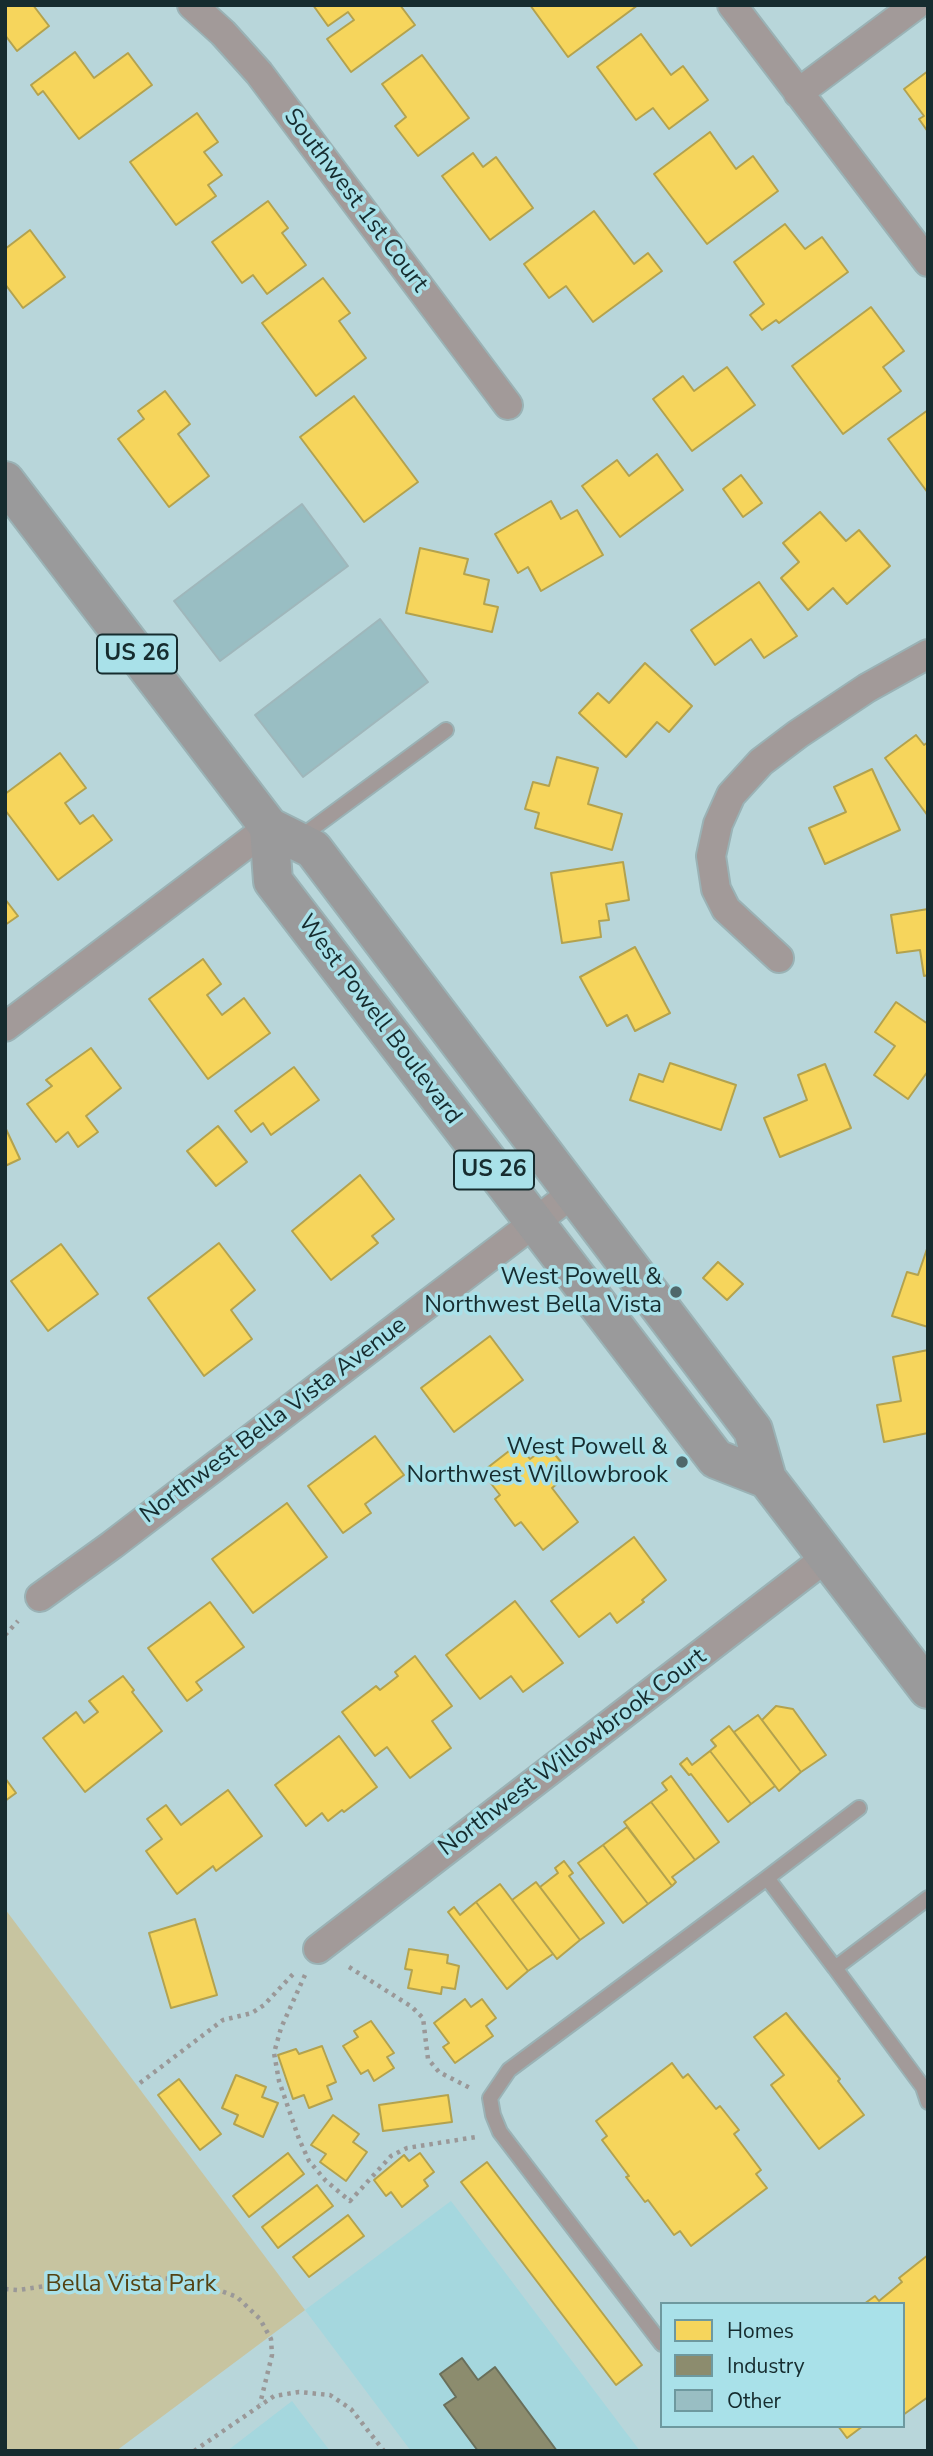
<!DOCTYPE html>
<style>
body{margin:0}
#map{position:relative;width:933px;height:2456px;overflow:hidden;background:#b8d6da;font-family:"Nunito Sans",sans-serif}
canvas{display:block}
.frame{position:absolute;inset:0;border:7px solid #162c2f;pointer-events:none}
.legend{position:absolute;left:660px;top:2302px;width:245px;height:126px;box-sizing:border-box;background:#a9e1e9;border:2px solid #6e999f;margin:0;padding:9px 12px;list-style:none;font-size:21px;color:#162c2f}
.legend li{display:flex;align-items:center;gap:14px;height:35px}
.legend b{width:35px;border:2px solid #6e999f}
</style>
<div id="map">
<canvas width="933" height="2456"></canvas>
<div class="frame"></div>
<ul class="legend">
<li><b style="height:19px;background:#f6d55c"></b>Homes</li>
<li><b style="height:19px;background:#8c8c6e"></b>Industry</li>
<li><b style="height:19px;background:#99bec3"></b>Other</li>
</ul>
</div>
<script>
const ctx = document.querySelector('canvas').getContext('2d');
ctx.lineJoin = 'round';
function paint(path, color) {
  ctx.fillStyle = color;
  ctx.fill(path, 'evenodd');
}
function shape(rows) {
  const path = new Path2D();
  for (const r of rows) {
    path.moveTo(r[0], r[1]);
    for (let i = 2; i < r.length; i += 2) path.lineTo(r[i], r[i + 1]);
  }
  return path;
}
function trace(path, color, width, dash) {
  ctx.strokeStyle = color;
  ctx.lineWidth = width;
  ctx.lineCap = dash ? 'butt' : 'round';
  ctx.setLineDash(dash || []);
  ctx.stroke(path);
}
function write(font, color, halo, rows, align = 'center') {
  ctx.font = font + ' "Nunito Sans",sans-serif';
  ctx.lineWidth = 7;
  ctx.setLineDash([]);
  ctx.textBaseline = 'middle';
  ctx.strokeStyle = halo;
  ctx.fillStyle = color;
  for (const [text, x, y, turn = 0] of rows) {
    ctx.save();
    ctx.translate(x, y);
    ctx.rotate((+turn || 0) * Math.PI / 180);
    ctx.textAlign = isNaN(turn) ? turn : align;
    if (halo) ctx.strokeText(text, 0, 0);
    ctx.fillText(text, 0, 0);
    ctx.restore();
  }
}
paint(shape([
 [451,2201,640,2451,411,2451,305,2310],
 [292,2401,330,2451,227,2451]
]), '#a5d7de');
paint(shape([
 [5,1909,305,2310,116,2451,5,2451]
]), '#c7c4a0');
const homes = shape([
 [5,5,33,5,49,26,17,51,5,35,5,5],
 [313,5,400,5,415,25,351,72,327,39,354,20,348,12,328,26,313,5],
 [530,5,638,5,568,57,530,5],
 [641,34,671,75,683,66,708,100,669,129,653,108,636,120,597,67,641,34],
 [75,52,94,78,128,53,152,85,79,139,43,91,38,95,31,85,75,52],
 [422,55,469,118,418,156,395,126,406,117,382,84,422,55],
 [928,71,928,132,919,119,924,116,904,89,928,71],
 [197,113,218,142,204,152,222,175,208,185,216,196,176,225,130,162,197,113],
 [710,132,736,169,753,156,778,191,707,244,654,174,710,132],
 [473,153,483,167,496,157,533,208,490,240,442,176,473,153],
 [268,201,288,228,282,233,306,265,267,294,253,275,242,283,212,242,268,201],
 [594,211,634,264,648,253,662,271,593,322,566,286,549,298,524,264,594,211],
 [785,224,805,249,822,237,848,272,779,323,776,320,762,330,750,315,764,304,734,262,785,224],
 [30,230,65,277,23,308,5,284,5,249,30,230],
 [323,278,350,313,339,321,366,358,316,396,262,323,323,278],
 [871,307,904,351,883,367,901,391,843,434,792,366,871,307],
 [727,367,755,405,692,451,653,399,683,376,694,391,727,367],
 [165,391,190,424,178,434,209,476,169,507,118,439,144,419,138,411,165,391],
 [354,396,418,482,364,522,300,437,354,396],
 [928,410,928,493,888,439,928,410],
 [657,454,683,490,620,537,582,486,617,460,629,476,657,454],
 [741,475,762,503,743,517,723,489,741,475],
 [551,501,561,519,577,510,603,555,541,591,528,567,518,573,495,534,551,501],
 [820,512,846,541,859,530,890,566,847,604,833,588,808,610,781,578,799,562,783,543,820,512],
 [420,548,468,559,464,574,489,580,484,604,498,607,492,632,406,613,420,548],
 [759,582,797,636,764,658,751,639,715,665,691,630,759,582],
 [645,663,692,706,669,732,657,722,626,757,579,713,598,693,609,703,645,663],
 [916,735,924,745,928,742,928,816,885,758,916,735],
 [60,753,86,788,65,803,80,824,93,815,112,840,58,880,5,810,5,794,60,753],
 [557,757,598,768,588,804,622,814,612,850,535,828,539,813,525,809,533,782,549,786,557,757],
 [872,769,900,830,825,864,809,828,846,812,834,787,872,769],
 [623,862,629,900,606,904,609,920,599,921,601,937,562,943,551,873,623,862],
 [5,899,18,916,5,925,5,899],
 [928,909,928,975,924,976,920,950,897,953,891,915,928,909],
 [635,947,670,1013,635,1031,627,1015,607,1026,580,977,635,947],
 [203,959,221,984,207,995,222,1015,244,998,270,1033,208,1079,149,999,203,959],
 [896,1002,928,1024,928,1071,908,1099,874,1075,895,1046,875,1032,896,1002],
 [91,1048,121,1088,86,1116,98,1132,78,1147,68,1132,56,1142,27,1104,52,1086,46,1080,91,1048],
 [670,1063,736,1085,721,1130,630,1100,639,1074,663,1082,670,1063],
 [825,1064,851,1128,780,1157,764,1118,807,1100,798,1075,825,1064],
 [294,1067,319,1100,271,1135,263,1123,251,1132,235,1111,294,1067],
 [218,1126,247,1162,216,1186,187,1151,218,1126],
 [5,1127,20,1159,5,1166,5,1127],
 [360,1175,394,1219,372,1236,378,1243,331,1280,292,1231,360,1175],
 [219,1243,255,1290,231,1310,252,1339,204,1376,148,1298,219,1243],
 [61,1244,98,1294,48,1331,11,1281,61,1244],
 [928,1246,928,1327,892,1316,907,1272,918,1275,928,1246],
 [718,1262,743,1284,727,1300,703,1278,718,1262],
 [490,1336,523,1380,454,1432,421,1388,490,1336],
 [928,1350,928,1433,884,1442,877,1405,901,1401,893,1357,928,1350],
 [375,1436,404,1475,365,1504,371,1513,343,1533,308,1486,375,1436],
 [518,1444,530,1459,548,1446,570,1473,552,1488,578,1522,543,1550,521,1522,515,1526,495,1499,500,1495,482,1472,518,1444],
 [287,1503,327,1557,253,1613,212,1559,287,1503],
 [634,1537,666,1580,642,1600,644,1602,617,1623,610,1613,579,1637,551,1601,634,1537],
 [515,1601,563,1663,523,1692,511,1676,480,1699,446,1655,515,1601],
 [210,1602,244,1647,196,1682,202,1690,187,1701,148,1648,210,1602],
 [415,1656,452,1706,432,1721,451,1748,410,1778,387,1747,375,1756,342,1712,376,1686,380,1690,398,1676,395,1672,415,1656],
 [123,1676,134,1690,132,1692,162,1731,85,1792,43,1738,76,1712,84,1723,98,1712,89,1701,123,1676],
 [776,1706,793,1709,826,1755,801,1772,762,1720,776,1706],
 [758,1715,801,1772,779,1791,734,1732,758,1715],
 [729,1726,775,1786,751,1804,710,1751,716,1746,711,1740,729,1726],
 [339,1736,377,1787,344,1812,342,1810,328,1821,322,1813,306,1826,275,1785,339,1736],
 [710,1751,751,1804,728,1822,691,1774,689,1775,680,1764,687,1758,692,1765,710,1751],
 [671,1776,719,1842,695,1860,651,1802,667,1790,662,1783,671,1776],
 [5,1778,16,1793,5,1801,5,1778],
 [228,1790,262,1836,216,1871,213,1866,177,1894,146,1851,162,1839,147,1819,166,1805,181,1825,228,1790],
 [651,1802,695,1860,672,1877,676,1882,672,1886,624,1822,651,1802],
 [627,1827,672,1886,648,1904,603,1845,627,1827],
 [603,1845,648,1904,623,1923,578,1863,603,1845],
 [564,1861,573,1873,569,1876,604,1923,580,1940,540,1887,558,1873,555,1868,564,1861],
 [536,1882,580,1940,557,1959,512,1900,536,1882],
 [500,1884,553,1954,528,1971,476,1902,500,1884],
 [476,1902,528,1971,507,1989,448,1912,454,1907,460,1915,476,1902],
 [195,1919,217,1995,171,2008,149,1933,195,1919],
 [409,1949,448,1955,447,1963,459,1966,455,1989,442,1987,441,1994,408,1988,412,1970,405,1969,409,1949],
 [465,1999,471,2007,482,1999,496,2018,486,2026,493,2036,455,2063,443,2047,449,2043,434,2023,465,1999],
 [786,2013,840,2079,838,2081,864,2115,819,2149,771,2085,784,2075,754,2037,786,2013],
 [371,2021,394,2053,387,2057,394,2068,374,2081,368,2070,361,2074,343,2046,358,2037,354,2031,371,2021],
 [322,2046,336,2082,327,2086,332,2099,309,2108,304,2095,293,2099,278,2055,296,2049,299,2054,322,2046],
 [672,2063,683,2078,688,2074,716,2109,720,2106,739,2130,734,2134,761,2170,756,2174,767,2188,691,2246,680,2231,674,2235,648,2200,645,2202,626,2177,629,2176,602,2140,607,2136,596,2121,672,2063],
 [236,2075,266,2087,262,2097,278,2103,263,2137,234,2124,238,2115,222,2108,236,2075],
 [179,2079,221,2134,200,2150,158,2095,179,2079],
 [448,2095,452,2122,383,2131,379,2105,448,2095],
 [333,2115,359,2134,353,2142,367,2152,346,2181,320,2162,326,2154,311,2145,333,2115],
 [288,2153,304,2174,249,2217,233,2196,288,2153],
 [420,2153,434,2172,424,2180,428,2186,402,2207,391,2192,386,2196,374,2180,404,2155,409,2161,420,2153],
 [487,2162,642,2365,616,2385,461,2182,487,2162],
 [317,2185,333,2206,278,2248,262,2227,317,2185],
 [348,2215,364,2236,309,2277,293,2257,348,2215],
 [928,2255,928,2397,903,2415,903,2304,864,2304,875,2296,879,2301,902,2282,899,2278,928,2255],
 [838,2426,863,2426,847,2438,838,2426]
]);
paint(homes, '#f6d55c');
trace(homes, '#b3a24e', 2);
const industry = shape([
 [462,2358,478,2380,495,2367,557,2451,478,2451,444,2405,456,2397,440,2374,462,2358]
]);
paint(industry, '#8c8c6e');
trace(industry, '#696f5b', 2);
const building = shape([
 [302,504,348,566,220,661,174,601,302,504],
 [380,619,428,682,303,777,255,715,380,619]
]);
paint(building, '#99bec3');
trace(building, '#9fb7bb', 2);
const service = shape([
 [298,839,446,730],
 [859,1808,767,1878,835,1968,928,1898],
 [835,1968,923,2087,928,2102],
 [662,2344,500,2132,493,2115,490,2098,509,2070,767,1878]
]);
const minor = shape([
 [192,5,223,33,259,73,508,405],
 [732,5,928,262],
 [798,93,916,5],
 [779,958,726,909,716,889,711,856,718,824,731,795,761,762,798,734,867,688,928,654],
 [5,1027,269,827],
 [40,1597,112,1545,573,1193],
 [318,1949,827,1557]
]);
const primary = shape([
 [5,481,269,827,313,849,753,1430,767,1479,928,1689],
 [269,827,273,881,716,1459,767,1479]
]);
trace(service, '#9ab2b5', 18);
trace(minor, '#9ab2b5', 32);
trace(primary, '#9ab2b5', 42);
trace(shape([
 [5,1635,18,1621],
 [349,1967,412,2007,423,2018,428,2059,439,2072,470,2088],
 [305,1975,281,2028,274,2053,279,2081,299,2139,309,2161,326,2181,350,2201,391,2156,407,2148,476,2137],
 [140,2083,223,2020,252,2013,264,2005,295,1972],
 [5,2289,18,2290,86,2280,142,2277,193,2280,237,2297,260,2319,271,2339,272,2355,260,2404],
 [194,2451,274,2396,299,2392,330,2395,351,2409,384,2451]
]), '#9a9898', 4.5, [3.5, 5]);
trace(service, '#a29a99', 14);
trace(minor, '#a29a99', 28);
trace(primary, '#9a9a9b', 38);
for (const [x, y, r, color] of [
 [676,1292,7,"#4f686b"],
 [682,1462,7,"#4f686b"]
]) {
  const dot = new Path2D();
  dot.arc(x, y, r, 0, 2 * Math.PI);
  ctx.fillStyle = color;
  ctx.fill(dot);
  trace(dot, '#a9e1e9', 2.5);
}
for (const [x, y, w] of [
 [137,654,80],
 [494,1170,80]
]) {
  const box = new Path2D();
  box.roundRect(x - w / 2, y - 19.5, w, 39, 5);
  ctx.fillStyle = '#a9e1e9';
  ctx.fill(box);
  trace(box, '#162c2f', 2);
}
write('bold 23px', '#162c2f', null, [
 ["US 26",137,654],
 ["US 26",494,1170]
]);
write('24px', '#162c2f', '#a9e1e9', [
 ["Southwest 1st Court",355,201,53],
 ["West Powell Boulevard",379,1020,53],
 ["Northwest Bella Vista Avenue",274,1421,-37],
 ["Northwest Willowbrook Court",573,1753,-37]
]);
write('24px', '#162c2f', '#a9e1e9', [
 ["West Powell &",662,1278],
 ["Northwest Bella Vista",662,1306],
 ["West Powell &",668,1448],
 ["Northwest Willowbrook",668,1476]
], 'right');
write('24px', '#544213', '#a9e1e9', [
 ["Bella Vista Park",131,2285]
]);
</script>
